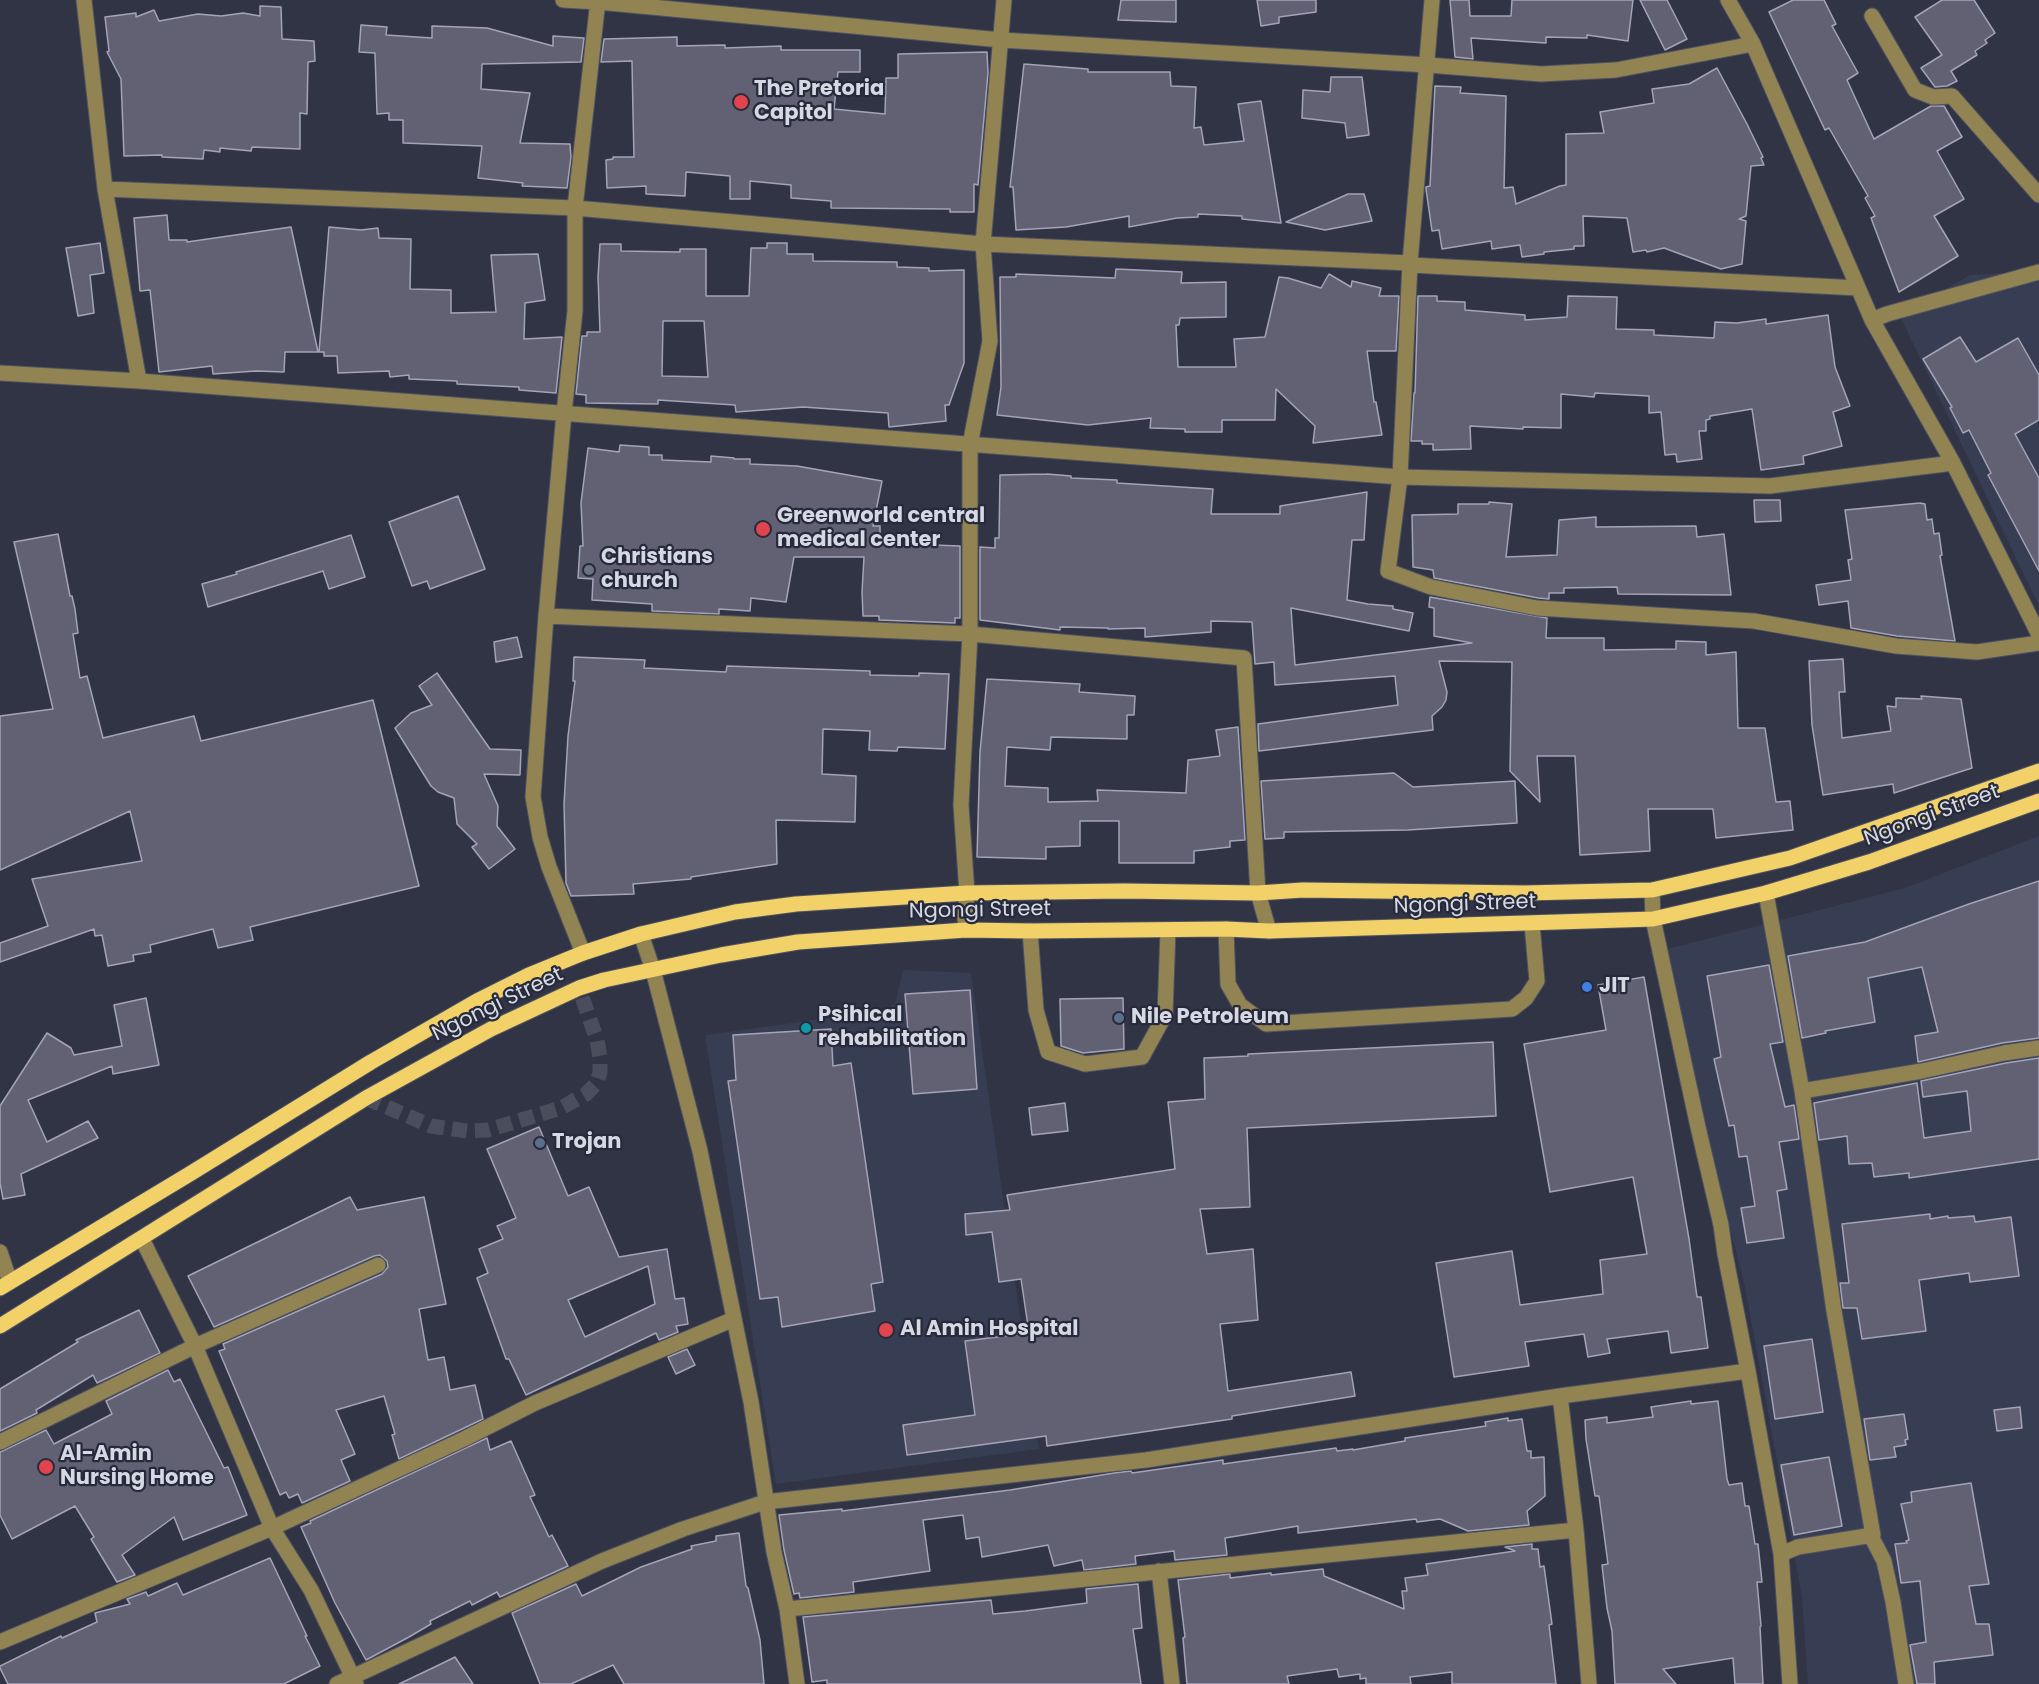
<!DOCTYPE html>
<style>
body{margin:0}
canvas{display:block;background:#303444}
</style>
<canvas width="2039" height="1684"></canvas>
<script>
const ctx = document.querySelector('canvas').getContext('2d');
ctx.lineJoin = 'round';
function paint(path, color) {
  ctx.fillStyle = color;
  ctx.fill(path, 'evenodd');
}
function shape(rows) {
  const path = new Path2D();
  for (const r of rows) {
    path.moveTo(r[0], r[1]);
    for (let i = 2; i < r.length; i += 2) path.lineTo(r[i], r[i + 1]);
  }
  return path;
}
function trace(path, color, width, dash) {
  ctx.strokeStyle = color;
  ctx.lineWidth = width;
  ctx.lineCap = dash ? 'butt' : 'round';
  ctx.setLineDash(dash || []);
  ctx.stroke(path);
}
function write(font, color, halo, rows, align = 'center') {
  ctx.font = font + ' Poppins,sans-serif';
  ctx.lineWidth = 4.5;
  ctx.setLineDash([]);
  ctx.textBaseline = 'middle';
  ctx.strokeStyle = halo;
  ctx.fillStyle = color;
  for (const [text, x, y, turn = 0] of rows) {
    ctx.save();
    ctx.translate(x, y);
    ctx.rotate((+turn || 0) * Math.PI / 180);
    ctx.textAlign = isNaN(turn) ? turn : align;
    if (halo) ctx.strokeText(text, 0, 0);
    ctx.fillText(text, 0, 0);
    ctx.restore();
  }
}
paint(shape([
 [2039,271,2039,606,1900,316,1970,275],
 [2039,836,2039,1684,1808,1684,1802,1597,1745,1287,1660,951,1905,888],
 [903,970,971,973,1039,1449,776,1484,705,1035,881,1011,895,1004]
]), '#373d53');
const building = shape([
 [1121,0,1176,0,1176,22,1118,20,1121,0],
 [1257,0,1316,0,1316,12,1279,17,1279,23,1261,26,1257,0],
 [1450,0,1469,0,1470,16,1511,16,1512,0,1633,0,1628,41,1587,35,1587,38,1546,37,1546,43,1471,38,1473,59,1455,57,1450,0],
 [1640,0,1667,0,1687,39,1665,50,1640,0],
 [1793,0,1824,0,1836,24,1832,26,1858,73,1847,80,1874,139,1931,106,1944,106,1962,137,1937,151,1964,199,1934,216,1958,256,1899,292,1871,218,1875,216,1865,198,1868,196,1829,128,1825,130,1769,12,1793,0],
 [1942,0,1974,0,1995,33,1985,40,1987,43,1975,51,1977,55,1951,71,1957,81,1947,86,1935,87,1921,68,1942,55,1915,17,1942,0],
 [260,6,281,7,282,39,314,41,315,61,308,62,307,114,300,113,300,149,252,147,251,151,220,148,220,152,204,150,203,159,162,157,162,155,124,156,121,79,107,52,109,51,105,17,136,13,136,17,154,10,159,21,198,14,221,16,243,13,260,16,260,6],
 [361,25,387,27,386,35,432,38,432,26,487,28,553,46,553,36,584,38,581,62,482,64,481,89,530,93,520,143,570,144,571,157,567,188,522,186,523,183,478,178,482,146,403,143,403,120,389,120,389,113,377,114,375,53,359,52,361,25],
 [677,37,677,46,725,45,725,48,781,46,781,50,860,50,860,72,838,72,834,109,885,114,886,78,898,78,898,54,987,52,988,73,978,185,974,184,974,212,950,212,950,209,831,208,831,201,791,198,791,185,750,181,750,199,730,199,730,176,686,172,685,196,646,194,646,186,607,188,606,160,613,159,613,157,634,157,633,114,632,61,601,62,604,39,677,37],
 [1024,64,1088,69,1088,72,1170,72,1171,86,1196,87,1194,128,1201,127,1204,145,1244,141,1238,104,1261,101,1281,223,1242,219,1242,216,1198,214,1198,217,1177,218,1129,227,1129,216,1066,227,1016,230,1013,187,1010,187,1024,64],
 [1717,68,1747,124,1763,157,1761,158,1764,165,1751,166,1746,216,1739,219,1746,221,1742,264,1721,269,1664,248,1647,252,1646,250,1633,252,1627,218,1583,216,1584,246,1574,246,1574,249,1544,252,1544,254,1522,257,1520,245,1492,249,1491,241,1442,249,1439,230,1432,231,1426,189,1426,187,1430,186,1435,86,1461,87,1460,93,1506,96,1504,188,1513,187,1516,204,1560,186,1566,185,1566,134,1604,133,1600,112,1654,103,1652,89,1689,84,1717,68],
 [1331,77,1362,77,1369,135,1347,138,1345,123,1302,118,1303,90,1330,92,1331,77],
 [1348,194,1364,194,1372,221,1325,230,1286,222,1348,194],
 [167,215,169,240,187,240,187,242,291,227,318,352,285,352,284,372,256,371,213,374,212,366,159,372,150,290,140,291,134,218,167,215],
 [329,227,361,230,378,228,379,238,411,239,410,289,451,290,451,313,496,312,491,255,538,254,545,300,525,303,524,339,562,337,556,393,519,390,519,387,457,384,457,381,409,379,409,375,390,377,389,371,338,373,337,356,324,356,324,352,319,352,329,227],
 [100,243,104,273,90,275,94,313,78,316,66,248,100,243],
 [767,243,787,243,787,254,813,254,813,261,897,262,897,267,929,268,929,271,964,270,964,363,949,405,945,405,946,421,889,427,888,413,803,407,736,412,735,405,658,400,658,404,586,403,586,395,576,394,582,336,587,336,587,332,600,332,598,277,600,244,621,244,621,251,680,252,680,249,706,249,706,296,749,296,751,248,767,248,767,243],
 [663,321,704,321,708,377,662,376,663,321],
 [1116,269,1182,272,1181,283,1226,282,1226,317,1180,318,1179,325,1176,325,1178,367,1236,367,1234,339,1265,337,1279,277,1288,278,1321,288,1329,274,1351,287,1352,281,1381,288,1379,296,1399,296,1396,351,1367,351,1374,402,1376,402,1382,435,1313,443,1315,426,1276,389,1275,420,1222,420,1222,432,1185,432,1185,429,1150,428,1151,418,1088,425,997,415,1001,387,1000,277,1016,277,1016,274,1115,278,1116,269],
 [1418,296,1437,296,1437,301,1465,302,1465,310,1525,315,1525,320,1567,317,1568,296,1617,297,1616,329,1654,330,1654,335,1714,338,1715,322,1737,323,1766,319,1766,324,1828,315,1835,367,1850,406,1833,412,1842,446,1803,456,1804,464,1761,470,1752,409,1710,416,1710,419,1706,420,1706,431,1699,431,1702,459,1677,462,1676,454,1665,455,1661,412,1649,413,1649,396,1595,393,1594,397,1561,394,1561,428,1523,427,1523,429,1470,426,1471,449,1433,450,1433,444,1422,444,1422,441,1411,441,1414,393,1415,393,1418,296],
 [1960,337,1976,362,2018,338,2039,375,2039,420,2015,434,2039,478,2039,571,1988,475,1991,473,1969,430,1963,433,1950,408,1952,407,1923,359,1960,337],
 [620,445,649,447,649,455,662,455,662,460,711,462,711,456,734,458,734,459,750,459,750,464,797,466,882,481,873,526,880,526,880,543,960,546,960,618,955,618,955,623,879,620,879,616,863,616,862,592,864,557,794,557,786,602,751,598,750,611,719,609,719,614,652,611,652,604,592,600,593,579,578,578,580,546,583,546,581,503,588,448,619,452,620,445],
 [1047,474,1071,476,1071,478,1117,480,1117,483,1213,489,1211,514,1280,514,1280,506,1367,492,1364,540,1352,540,1347,600,1368,604,1393,606,1393,609,1413,613,1409,631,1291,608,1295,665,1472,643,1434,636,1434,608,1429,607,1430,597,1547,618,1546,638,1604,638,1604,650,1676,649,1676,641,1706,642,1706,655,1736,652,1738,728,1765,728,1776,802,1790,801,1793,830,1716,838,1713,809,1648,809,1650,851,1580,855,1575,756,1537,756,1540,802,1510,771,1512,662,1439,661,1447,692,1446,700,1442,707,1432,716,1433,730,1259,751,1258,724,1398,705,1395,676,1275,685,1274,662,1255,664,1252,622,1211,621,1211,632,1145,637,1145,628,1108,629,1108,628,1060,627,1060,630,980,620,980,547,995,548,995,538,999,538,1000,475,1047,474],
 [458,496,485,569,430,589,427,581,412,586,389,522,458,496],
 [1754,500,1780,500,1781,521,1755,522,1754,500],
 [1489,502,1512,504,1506,557,1557,555,1559,520,1596,517,1596,527,1696,526,1697,537,1724,534,1731,595,1618,594,1617,587,1564,588,1564,593,1549,593,1549,599,1538,598,1434,578,1433,570,1413,567,1412,515,1458,514,1458,504,1489,504,1489,502],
 [1920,503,1925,504,1927,520,1932,519,1934,534,1939,533,1942,555,1940,556,1955,641,1897,636,1851,628,1848,601,1819,605,1816,585,1851,580,1848,560,1852,559,1845,510,1920,503],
 [58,534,70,596,72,596,75,609,78,633,73,634,80,678,87,676,103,738,194,716,201,741,373,700,419,886,250,927,253,940,218,948,213,929,150,945,151,952,133,955,134,961,108,966,102,935,95,936,94,929,0,962,0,943,48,926,32,879,142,861,130,811,0,870,0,716,53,709,14,542,58,534],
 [351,535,365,577,329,589,323,571,208,607,202,584,237,574,236,572,351,535],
 [517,637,522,657,496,662,494,642,517,637],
 [574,657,645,660,644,668,726,672,727,666,870,671,870,675,919,676,919,673,949,674,945,749,898,747,897,751,869,750,870,731,823,729,822,774,856,776,855,822,776,820,777,864,691,877,691,879,633,884,634,894,571,896,566,883,564,804,568,736,575,681,573,681,574,657],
 [1843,659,1845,692,1839,692,1842,738,1891,731,1887,706,1896,707,1896,698,1922,699,1921,696,1961,699,1972,768,1894,793,1893,784,1823,795,1812,725,1809,661,1843,659],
 [437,673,490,749,521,750,520,775,484,774,498,806,497,826,515,849,489,869,472,847,477,844,457,824,454,798,438,792,431,786,395,728,411,713,432,705,419,686,437,673],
 [987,679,1080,684,1079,692,1135,696,1134,715,1127,715,1127,739,1051,737,1050,750,1007,747,1005,786,1048,788,1048,802,1098,801,1097,790,1186,793,1188,760,1220,756,1216,730,1238,727,1245,840,1230,841,1230,847,1194,851,1194,863,1119,863,1119,821,1080,821,1080,846,1046,847,1046,859,977,857,980,752,987,679],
 [1394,773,1413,787,1515,781,1517,823,1408,830,1284,832,1284,838,1265,839,1261,781,1394,773],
 [2039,881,2039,1038,2002,1043,1918,1062,1915,1036,1938,1032,1922,967,1868,978,1875,1022,1825,1031,1826,1033,1802,1038,1788,956,1865,942,1969,904,2039,881],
 [1769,965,1783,1042,1770,1044,1785,1107,1794,1105,1799,1139,1779,1142,1787,1189,1777,1191,1784,1238,1747,1243,1741,1208,1755,1206,1747,1156,1739,1157,1734,1125,1729,1126,1714,1059,1721,1057,1707,976,1769,965],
 [1644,977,1689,1239,1697,1297,1701,1297,1708,1348,1671,1353,1668,1331,1607,1339,1610,1353,1588,1357,1584,1334,1525,1342,1529,1366,1454,1377,1436,1263,1512,1251,1520,1305,1603,1294,1600,1260,1647,1254,1633,1177,1550,1192,1524,1044,1606,1030,1598,985,1644,977],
 [970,990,977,1089,913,1094,905,994,970,990],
 [146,998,159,1065,113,1074,112,1066,28,1100,47,1142,88,1121,98,1138,21,1174,25,1195,3,1199,0,1183,0,1106,47,1033,71,1048,74,1055,122,1046,114,1005,146,998],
 [1123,998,1124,1049,1083,1053,1061,1046,1060,999,1123,998],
 [831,1029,833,1066,851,1063,883,1282,871,1284,875,1311,782,1327,778,1297,760,1299,728,1081,736,1080,733,1035,831,1029],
 [1493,1042,1496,1116,1247,1128,1250,1207,1200,1209,1207,1254,1253,1249,1258,1320,1220,1324,1228,1391,1351,1372,1355,1396,1232,1416,1232,1419,1047,1446,1046,1436,907,1455,903,1425,975,1415,965,1341,1029,1333,1021,1279,999,1282,992,1232,966,1235,965,1214,1010,1210,1007,1195,1175,1169,1168,1102,1205,1099,1204,1058,1248,1056,1248,1054,1493,1042],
 [2039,1058,2039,1159,1909,1178,1909,1173,1874,1177,1872,1163,1849,1164,1847,1136,1819,1140,1814,1103,1917,1083,1924,1138,1971,1131,1967,1091,1923,1097,1921,1081,2006,1063,2039,1058],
 [1065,1103,1068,1131,1032,1135,1029,1108,1065,1103],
 [539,1127,568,1196,589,1187,619,1257,667,1249,675,1299,684,1298,688,1324,676,1326,678,1332,659,1340,656,1333,526,1395,509,1359,506,1359,477,1278,488,1273,479,1249,503,1239,497,1226,516,1218,487,1149,539,1127],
 [648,1266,655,1304,585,1337,568,1300,648,1266],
 [350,1197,357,1210,424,1197,446,1304,419,1309,428,1360,444,1357,450,1390,475,1385,483,1419,399,1459,392,1435,395,1434,384,1396,336,1410,355,1454,341,1460,350,1481,302,1503,298,1494,289,1498,286,1492,280,1495,219,1351,225,1349,223,1344,382,1274,388,1267,387,1261,380,1255,374,1256,214,1327,188,1276,350,1197],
 [1930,1214,1930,1219,1948,1216,1948,1218,1974,1216,1975,1222,2011,1217,2019,1276,1970,1282,1969,1273,1919,1280,1926,1331,1862,1339,1857,1308,1843,1308,1840,1283,1849,1283,1842,1224,1930,1214],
 [139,1310,160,1353,97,1383,93,1375,36,1410,37,1413,0,1431,0,1389,78,1342,76,1340,139,1310],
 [1812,1339,1823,1412,1775,1419,1764,1346,1812,1339],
 [687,1349,695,1365,676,1374,668,1357,687,1349],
 [168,1370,174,1382,180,1379,224,1468,228,1467,247,1515,183,1540,174,1517,122,1555,135,1575,117,1582,91,1539,94,1537,75,1506,12,1539,0,1515,0,1452,46,1430,54,1444,112,1414,106,1401,168,1370],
 [1691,1401,1691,1404,1718,1401,1727,1479,1729,1485,1742,1483,1745,1506,1749,1506,1755,1544,1758,1544,1762,1582,1757,1582,1761,1626,1760,1627,1763,1684,1735,1684,1733,1658,1663,1669,1676,1684,1615,1684,1612,1631,1607,1608,1602,1565,1608,1564,1599,1496,1595,1496,1586,1439,1585,1420,1607,1417,1607,1423,1653,1417,1651,1407,1691,1401],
 [2020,1407,2022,1428,1997,1431,1994,1410,2020,1407],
 [1904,1414,1908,1439,1905,1440,1906,1445,1894,1447,1896,1457,1870,1460,1864,1419,1904,1414],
 [1508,1418,1508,1421,1522,1419,1527,1451,1531,1451,1531,1458,1544,1457,1545,1496,1527,1511,1529,1525,1468,1531,1440,1519,1417,1522,1416,1519,1298,1533,1298,1526,1225,1538,1227,1555,1175,1560,1174,1551,1135,1556,1136,1564,1084,1570,1082,1560,1054,1566,1048,1545,982,1557,979,1537,966,1539,963,1515,923,1520,930,1571,853,1582,854,1592,800,1598,799,1593,794,1594,784,1550,779,1515,842,1509,842,1511,1010,1490,1114,1473,1131,1471,1132,1473,1223,1460,1223,1464,1336,1448,1337,1451,1353,1449,1353,1450,1405,1441,1405,1438,1486,1426,1485,1422,1508,1418],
 [487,1438,490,1450,511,1441,535,1495,530,1497,549,1537,552,1535,568,1566,500,1597,497,1592,472,1605,470,1601,430,1621,431,1624,409,1637,366,1660,335,1603,301,1527,311,1523,310,1521,487,1438],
 [1829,1457,1842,1526,1794,1535,1781,1465,1829,1457],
 [1971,1483,1989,1584,1969,1586,1976,1624,1989,1624,1993,1655,1934,1662,1935,1684,1917,1684,1910,1645,1926,1642,1920,1581,1901,1583,1895,1544,1907,1543,1906,1541,1909,1540,1901,1504,1912,1502,1911,1492,1971,1483],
 [739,1533,746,1586,748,1588,760,1640,764,1684,624,1684,613,1665,571,1684,540,1684,512,1613,576,1584,582,1596,641,1567,692,1549,691,1546,716,1541,716,1536,739,1533],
 [1532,1544,1532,1549,1538,1549,1540,1567,1544,1566,1552,1624,1549,1625,1556,1684,1452,1684,1452,1672,1410,1677,1411,1684,1366,1684,1366,1678,1360,1679,1360,1674,1339,1677,1337,1669,1287,1676,1289,1684,1187,1684,1183,1638,1185,1637,1178,1580,1230,1574,1230,1578,1271,1573,1271,1575,1323,1569,1324,1576,1404,1609,1402,1591,1407,1591,1405,1578,1428,1575,1426,1564,1515,1551,1505,1547,1532,1544],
 [270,1558,307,1636,305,1636,320,1666,284,1684,8,1684,0,1668,0,1666,61,1636,62,1638,97,1622,95,1613,130,1604,127,1599,146,1592,148,1596,177,1583,183,1595,270,1558],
 [1138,1584,1142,1628,1133,1629,1141,1684,827,1684,827,1680,812,1682,803,1617,991,1600,993,1614,1025,1611,1087,1603,1086,1589,1138,1584],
 [455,1657,473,1684,399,1684,443,1663,455,1657]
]);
paint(building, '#626174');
trace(building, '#a4a3b8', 1.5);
trace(shape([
 [366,1098,431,1126,467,1131,488,1130,561,1108,586,1094,596,1084,600,1073,600,1057,597,1040,579,988]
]), '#494d5c', 15, [15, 8]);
const minor = shape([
 [84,0,105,189,139,381],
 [563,0,598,2,1001,40,1428,65,1541,74,1616,70,1753,44],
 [1432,0,1410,263,1400,477,1388,571,1431,587,1537,608,1754,621,1896,646,1977,652,2039,643],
 [1728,0,1753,44,1872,320,1953,463,2039,635],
 [1872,16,1915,90,1933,97,1952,96,2039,195],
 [105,189,575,208,983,244,1410,263,1410,265,1858,288],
 [1872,320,1887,314,2039,272],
 [0,373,139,381,1400,477,1770,486,1953,463],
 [546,616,970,634,1244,658,1258,893,1269,931],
 [1652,890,1653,919,1698,1127,1721,1225,1725,1254,1748,1371,1781,1554,1790,1684],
 [1766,893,1802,1091,1834,1311,1873,1535,1872,1538,1884,1561,1893,1602,1906,1684],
 [1226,929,1228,984,1240,1005,1266,1024,1512,1009,1526,998,1537,981,1532,924],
 [966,930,965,918,967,893,961,805,970,634,970,445,990,341,983,244,1004,0],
 [1030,931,1036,1010,1048,1052,1085,1064,1142,1057,1165,1015,1168,930],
 [641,934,653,970,700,1151,751,1402,774,1552,787,1609,797,1684],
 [583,953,549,867,540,837,533,797,546,616,564,413,575,311,575,208,598,0],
 [1802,1091,1922,1071,2004,1053,2039,1048],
 [142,1239,195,1346,272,1528,311,1590,356,1684],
 [0,1252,10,1282],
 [1560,1396,1576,1530,1589,1684],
 [0,1442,195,1346,378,1265],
 [1781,1554,1798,1547,1873,1535],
 [1159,1571,1172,1684],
 [787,1609,1576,1530],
 [0,1642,272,1528,464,1439,535,1403,734,1319],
 [337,1684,602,1561,683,1529,765,1502,1146,1460,1560,1396,1748,1371]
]);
const major = shape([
 [0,1288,188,1175,371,1062,477,1001,529,975,583,953,641,934,735,912,796,904,967,893,1124,891,1258,893,1303,890,1525,893,1652,890,1790,858,2039,771],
 [0,1326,366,1098,491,1029,579,988,604,980,721,955,798,942,966,930,1030,931,1226,929,1269,931,1653,919,1766,893,1869,862,2039,801]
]);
trace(minor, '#4e5261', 17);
trace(major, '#4e5261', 17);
trace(minor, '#928353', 15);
trace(major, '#f1d168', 15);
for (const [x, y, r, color] of [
 [741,102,8,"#e0444e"],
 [763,529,8,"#e0444e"],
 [589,570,6,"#6b7280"],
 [1587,987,6,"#3f7fe0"],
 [1119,1018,6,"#5c6f8a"],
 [806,1028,6,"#0f9aa8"],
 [540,1143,6,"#5c6f8a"],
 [886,1330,8,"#e0444e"],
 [46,1467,8,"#e0444e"]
]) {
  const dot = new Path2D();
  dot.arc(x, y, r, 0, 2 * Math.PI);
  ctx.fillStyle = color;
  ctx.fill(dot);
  trace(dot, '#262a3a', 2);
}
write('bold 21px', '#d6d9e4', '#262a3a', [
 ["The Pretoria",754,90],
 ["Capitol",754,114],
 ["Greenworld central",777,517],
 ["medical center",777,541],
 ["Christians",601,558],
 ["church",601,582],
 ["JIT",1599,987],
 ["Psihical",818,1016],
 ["rehabilitation",818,1040],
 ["Nile Petroleum",1131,1018],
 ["Trojan",552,1143],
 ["Al Amin Hospital",900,1330],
 ["Al-Amin",60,1455],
 ["Nursing Home",60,1479]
], 'left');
write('21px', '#d6d9e4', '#262a3a', [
 ["Ngongi Street",1932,816,-20],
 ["Ngongi Street",1465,905,-2],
 ["Ngongi Street",980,911,-1],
 ["Ngongi Street",498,1005,-26]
]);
</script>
